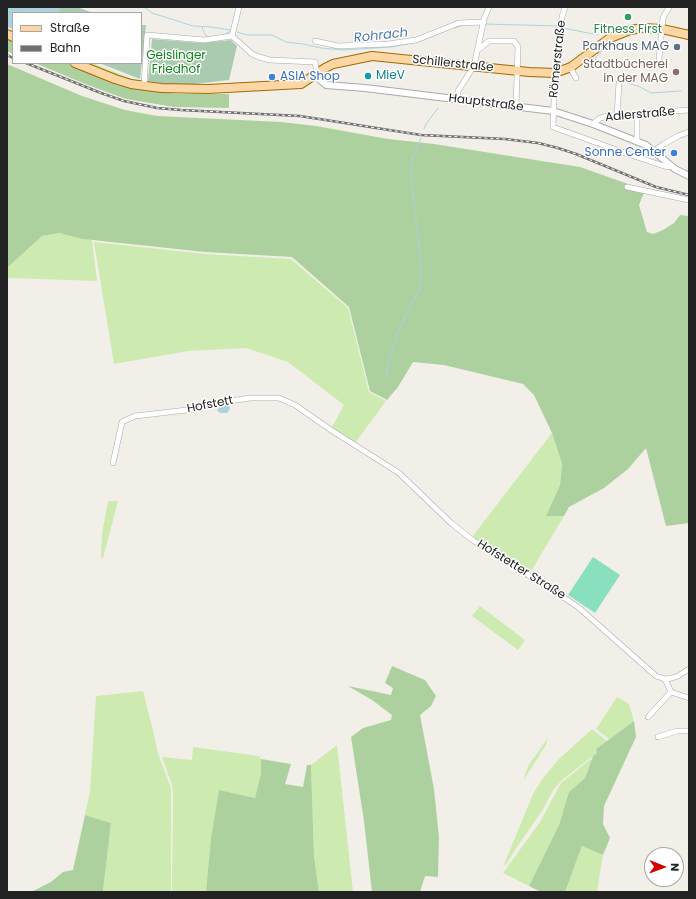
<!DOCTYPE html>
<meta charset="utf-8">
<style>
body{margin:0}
#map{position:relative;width:696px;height:899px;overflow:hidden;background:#f2efe9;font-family:Poppins,sans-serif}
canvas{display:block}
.frame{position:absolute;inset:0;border:8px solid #222;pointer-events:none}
.legend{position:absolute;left:12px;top:12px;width:130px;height:52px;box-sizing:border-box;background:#fff;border:1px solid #a7a7a7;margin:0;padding:5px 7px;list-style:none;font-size:12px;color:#222}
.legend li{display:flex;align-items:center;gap:8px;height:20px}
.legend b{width:20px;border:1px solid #a7a7a7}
.north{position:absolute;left:644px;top:847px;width:40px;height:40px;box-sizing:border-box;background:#fff;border:1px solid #a7a7a7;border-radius:50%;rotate:91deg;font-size:11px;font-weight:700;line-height:16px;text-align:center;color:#222}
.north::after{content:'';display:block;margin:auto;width:14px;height:18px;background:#d40000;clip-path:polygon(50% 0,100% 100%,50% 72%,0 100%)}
</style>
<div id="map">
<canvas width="696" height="899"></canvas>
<div class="frame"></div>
<ul class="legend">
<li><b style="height:5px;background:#fcd6a4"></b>Straße</li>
<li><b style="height:5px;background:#707070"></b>Bahn</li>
</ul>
<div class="north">N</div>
</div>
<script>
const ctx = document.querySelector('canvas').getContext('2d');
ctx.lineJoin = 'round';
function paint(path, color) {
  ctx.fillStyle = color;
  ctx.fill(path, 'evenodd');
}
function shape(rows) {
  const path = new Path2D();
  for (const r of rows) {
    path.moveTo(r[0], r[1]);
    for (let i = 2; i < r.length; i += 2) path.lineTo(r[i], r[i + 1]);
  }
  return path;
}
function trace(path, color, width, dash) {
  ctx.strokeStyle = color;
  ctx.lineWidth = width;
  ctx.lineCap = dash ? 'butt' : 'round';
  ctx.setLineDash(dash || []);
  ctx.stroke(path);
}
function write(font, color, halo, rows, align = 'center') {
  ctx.font = font + ' Poppins,sans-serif';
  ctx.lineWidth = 3;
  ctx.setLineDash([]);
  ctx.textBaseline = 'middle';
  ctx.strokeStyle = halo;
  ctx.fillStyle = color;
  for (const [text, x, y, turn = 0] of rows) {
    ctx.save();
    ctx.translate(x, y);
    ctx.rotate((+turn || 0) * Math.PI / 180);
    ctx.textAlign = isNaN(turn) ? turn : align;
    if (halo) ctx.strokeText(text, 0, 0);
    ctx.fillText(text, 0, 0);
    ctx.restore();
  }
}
paint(shape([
 [83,63,93,63,135,80,135,81,123,78],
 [59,233,92,240,97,281,7,278,7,268,42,236],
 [94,242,205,254,291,259,348,308,369,392,386,401,355,443,332,427,344,405,288,362,246,348,188,351,114,364],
 [552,433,562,464,560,485,546,516,564,516,530,573,472,537],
 [108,501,118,501,103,558,101,558,102,534],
 [480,606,525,640,518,650,472,616],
 [143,691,153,730,158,754,171,788,171,892,105,892,103,891,111,823,85,815,90,791,96,696],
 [617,697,629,704,634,721,609,739,596,729],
 [592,729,607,741,596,749,597,753,562,780,553,790,544,808,517,847,507,863,503,867,533,794,543,778,559,759],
 [548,738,546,745,523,781,528,766],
 [337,745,353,892,319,892,314,856,311,765],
 [193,747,259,756,261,759,261,774,255,798,219,790,206,892,172,892,173,794,172,785,162,757,192,760],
 [592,758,585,778,569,792,559,825,529,886,503,873,540,822,561,783],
 [582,846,603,855,597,892,565,892]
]), '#cdebb0');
paint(shape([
 [7,39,13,41,13,54,7,51],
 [35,63,69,63,130,87,177,94,229,94,229,108,174,107,126,99,85,84],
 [7,64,82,96,125,110,157,116,281,122,316,126,388,139,434,144,580,167,645,190,639,205,647,232,653,234,663,230,674,223,680,215,689,216,689,523,666,526,646,448,628,469,604,488,569,507,564,516,546,516,560,485,562,464,552,433,534,395,523,384,444,365,413,362,398,387,387,400,370,391,349,307,292,257,205,252,83,239,59,233,42,236,7,268],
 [392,666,425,680,436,696,431,706,420,715,434,789,439,837,438,877,425,876,420,892,372,892,364,821,351,737,363,728,391,720,392,715,372,700,348,686,391,695,393,688,385,683],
 [634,721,636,737,604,806,603,824,610,838,603,855,582,846,565,892,541,892,529,886,559,825,569,792,585,778,593,756,597,753,596,749],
 [261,759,291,764,285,784,303,787,307,765,311,765,314,856,319,892,206,892,211,839,219,790,255,798,261,774],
 [85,815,111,823,103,891,105,892,31,892,51,882,63,872,73,870]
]), '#add19e');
paint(shape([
 [60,7,77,7,93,13,57,13],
 [141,25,146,25,140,79,99,63,141,63],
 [152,39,201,43,231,40,237,46,229,80,178,86,148,81]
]), '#aacbaf');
paint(shape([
 [593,557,620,575,595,613,568,595]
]), '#88e0be');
paint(shape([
 [7,7,60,7,57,13,13,13,13,29,7,27],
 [226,405,229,405,230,409,227,413,221,413,217,411,219,407,223,407]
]), '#aad3df');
trace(shape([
 [144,7,152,13,193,26,211,27,231,30],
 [485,24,558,26],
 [202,27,204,33,207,36,211,37],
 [454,28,464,25],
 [563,28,598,35],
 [237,32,247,35,272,35,286,42,303,44,321,48,343,50,391,47,413,43],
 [224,35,230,31],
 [420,41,443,32],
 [606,47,595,58,595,60,612,64],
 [627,83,638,86,651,93,681,91],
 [424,129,426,124,438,108],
 [386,376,390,356,400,327,413,300,420,290,421,265,411,176,412,159,421,138]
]), '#aad3df', 1);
const minor = shape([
 [565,7,562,17,555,73,553,127,628,154,667,167,672,166],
 [232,36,252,54,259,57,270,60,315,62,317,73],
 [232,36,239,7],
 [315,41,338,46,388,44,416,40,459,23,484,22],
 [478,50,489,41,514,41,518,47,516,106],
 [659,58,663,18,669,7],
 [571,67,573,73,576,78],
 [144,86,147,35,204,40,232,36],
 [457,100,458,91,474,66,484,19,489,7],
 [617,116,619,83],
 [593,124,600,118,608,116,689,110],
 [637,141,637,115],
 [654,151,664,144,678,136,689,132],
 [627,187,689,200],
 [113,463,122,422,135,416,196,409,216,403,250,398,279,398,295,405,331,430,399,473,451,523,474,541,557,593,578,607,656,676,665,679,672,678,678,676,689,669],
 [665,679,671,692,689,698],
 [648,717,671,692],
 [658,737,677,731,689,731]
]);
const tertiary = shape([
 [317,73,320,80,326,85,365,88,553,111,593,124,646,145,675,169,689,176]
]);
const primary = shape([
 [7,34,13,37],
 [75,63,115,79,131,84,161,88,208,89,301,84,325,68,333,64,372,56,529,72,555,73,571,67,610,38,630,30,643,28,662,29,689,35]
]);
trace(minor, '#a9a9a9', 6);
trace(tertiary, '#a9a9a9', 8);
trace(primary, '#a06b00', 10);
trace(minor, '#fff', 5);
trace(tertiary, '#fff', 6);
trace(primary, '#fcd6a4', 8);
const rail = shape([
 [7,55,13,58],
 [26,63,101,93,124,101,157,108,181,110,300,116,421,135,505,139,538,143,558,148,576,154,656,187,689,195]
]);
trace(rail, '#707070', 2.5);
trace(rail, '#fff', 1, [3]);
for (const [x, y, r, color] of [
 [628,17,4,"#2e9e5b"],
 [677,47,4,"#5c6f8a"],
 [676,72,4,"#8d6e63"],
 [368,76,4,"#0f9aa8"],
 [272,77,4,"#3f7fe0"],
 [674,153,4,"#3f7fe0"]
]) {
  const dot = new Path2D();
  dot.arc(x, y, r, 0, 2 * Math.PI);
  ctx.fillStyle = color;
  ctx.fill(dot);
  trace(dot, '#fff', 1.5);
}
write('12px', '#27864d', '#fff', [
 ["Fitness First",628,30]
]);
write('12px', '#4e5e75', '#fff', [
 ["Parkhaus MAG",669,47]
], 'right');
write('12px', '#0c8416', '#fff', [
 ["Geislinger",176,56],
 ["Friedhof",176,70]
]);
write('12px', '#222', '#fff', [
 ["Römerstraße",558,59,-84],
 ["Schillerstraße",453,64,6],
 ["Hauptstraße",486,103,7],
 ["Adlerstraße",640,115,-5],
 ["Hofstett",210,405,-11],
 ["Hofstetter Straße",521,570,32]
]);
write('12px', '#785e54', '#fff', [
 ["Stadtbücherei",668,65],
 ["in der MAG",668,79]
], 'right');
write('12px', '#0d838f', '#fff', [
 ["MieV",376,76]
], 'left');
write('12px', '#366cbe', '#fff', [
 ["ASIA Shop",280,77],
 ["Sonne Center",666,153,"right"]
], 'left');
write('italic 13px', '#4a7aab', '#fff', [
 ["Rohrach",381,36,-6]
]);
</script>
